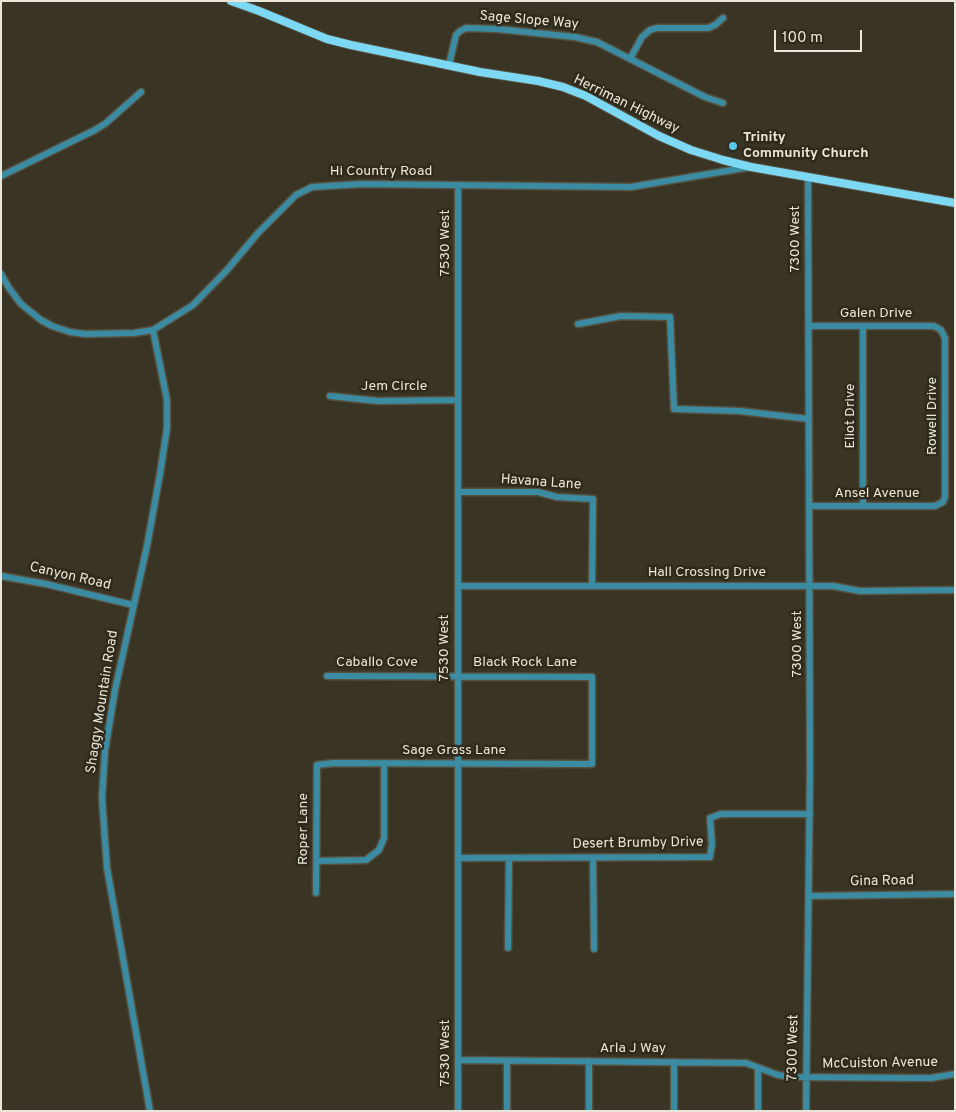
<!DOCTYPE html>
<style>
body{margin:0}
#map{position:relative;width:956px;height:1112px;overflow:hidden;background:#393423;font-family:Overpass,sans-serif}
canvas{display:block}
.frame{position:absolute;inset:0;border:2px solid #e8e5da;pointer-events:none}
.scale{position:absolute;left:774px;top:30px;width:88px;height:22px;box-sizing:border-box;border:2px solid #e8e5da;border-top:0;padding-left:6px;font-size:15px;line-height:18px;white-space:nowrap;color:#e8e5da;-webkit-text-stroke:4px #2f2a19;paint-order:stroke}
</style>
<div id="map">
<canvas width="956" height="1112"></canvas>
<div class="frame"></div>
<div class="scale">100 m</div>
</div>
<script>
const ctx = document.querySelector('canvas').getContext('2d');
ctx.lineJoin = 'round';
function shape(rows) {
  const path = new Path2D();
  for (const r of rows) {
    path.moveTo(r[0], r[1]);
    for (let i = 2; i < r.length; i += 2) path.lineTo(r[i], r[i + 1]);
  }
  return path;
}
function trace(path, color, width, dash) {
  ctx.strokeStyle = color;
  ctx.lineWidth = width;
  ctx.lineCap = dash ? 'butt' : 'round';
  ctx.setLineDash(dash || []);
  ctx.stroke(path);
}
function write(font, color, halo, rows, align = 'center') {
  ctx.font = font + ' Overpass,sans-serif';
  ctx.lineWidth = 5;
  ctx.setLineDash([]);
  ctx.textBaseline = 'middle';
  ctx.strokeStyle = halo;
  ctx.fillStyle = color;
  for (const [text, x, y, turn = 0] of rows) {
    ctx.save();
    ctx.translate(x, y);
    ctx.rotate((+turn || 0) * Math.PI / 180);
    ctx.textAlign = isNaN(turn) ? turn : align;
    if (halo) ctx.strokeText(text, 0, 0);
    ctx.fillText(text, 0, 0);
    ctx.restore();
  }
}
const minor = shape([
 [630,59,642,37,650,30,657,28,708,28,715,25,723,18],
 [449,65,456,35,460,31,466,28,497,29,575,37,597,42,705,97,723,103],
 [1,176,95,130,106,123,141,92],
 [458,185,458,1111],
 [1,274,9,288,21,304,41,320,52,326,70,332,85,334,134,333,153,330,193,305,227,270,258,233,296,195,312,187,362,184,631,187,750,167],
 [578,324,621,316,670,317,674,409,740,411,809,419],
 [809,326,934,326,941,330,945,338,945,497,943,502,935,506,809,506],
 [863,326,863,506],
 [330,396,378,401,458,400],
 [458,492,538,492,557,497,593,499,592,586],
 [1,576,46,584,133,605],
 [458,586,833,586,860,591,955,590],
 [459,858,710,857,712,844,710,818,721,814,810,814],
 [593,858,594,949],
 [317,861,366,860,379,850,384,838,384,763],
 [316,893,317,765,334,763,592,764,592,677,327,676],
 [810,896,955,894],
 [508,948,509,858],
 [458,1060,746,1063,778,1075,793,1077,912,1078,931,1078,955,1074],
 [507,1061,507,1111],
 [150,1111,107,868,102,798,105,751,115,690,147,546,160,474,167,428,167,400,153,330],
 [589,1111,589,1061],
 [674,1111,674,1062],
 [758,1111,758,1068],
 [806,1111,810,769,808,177]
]);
const major = shape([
 [231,1,259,11,327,39,351,45,480,72,538,81,563,87,586,96,659,136,691,150,723,160,751,167,955,203]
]);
trace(minor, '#555040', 9);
trace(major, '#555040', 10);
trace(minor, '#3b8ba2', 6);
trace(major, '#7dd8f4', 8);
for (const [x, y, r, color] of [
 [733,146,5,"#5bc7e7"]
]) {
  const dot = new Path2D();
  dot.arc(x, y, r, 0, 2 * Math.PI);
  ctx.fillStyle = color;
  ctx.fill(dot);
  trace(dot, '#2f2a19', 2);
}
write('14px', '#e8e5da', '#2f2a19', [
 ["Sage Slope Way",529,21,5],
 ["Herriman Highway",626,105,26],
 ["Hi Country Road",381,172],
 ["7300 West",796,239,-90],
 ["7530 West",446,243,-90],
 ["Galen Drive",876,314],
 ["Jem Circle",394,387],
 ["Eliot Drive",851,416,-90],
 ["Rowell Drive",933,416,-90],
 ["Havana Lane",541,483,4],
 ["Ansel Avenue",877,494],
 ["Hall Crossing Drive",707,573],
 ["Canyon Road",70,577,13],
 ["7300 West",798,644,-90],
 ["7530 West",445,648,-90],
 ["Caballo Cove",377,663],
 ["Black Rock Lane",525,663],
 ["Shaggy Mountain Road",103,702,-81],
 ["Sage Grass Lane",454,751],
 ["Roper Lane",304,829,-90],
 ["Desert Brumby Drive",638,844,-1],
 ["Gina Road",882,882,-1],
 ["7300 West",794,1048,-89],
 ["Arla J Way",633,1049],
 ["7530 West",446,1053,-90],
 ["McCuiston Avenue",880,1064,-1]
]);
write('bold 14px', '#e8e5da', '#2f2a19', [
 ["Trinity",743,138],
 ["Community Church",743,154]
], 'left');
</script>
